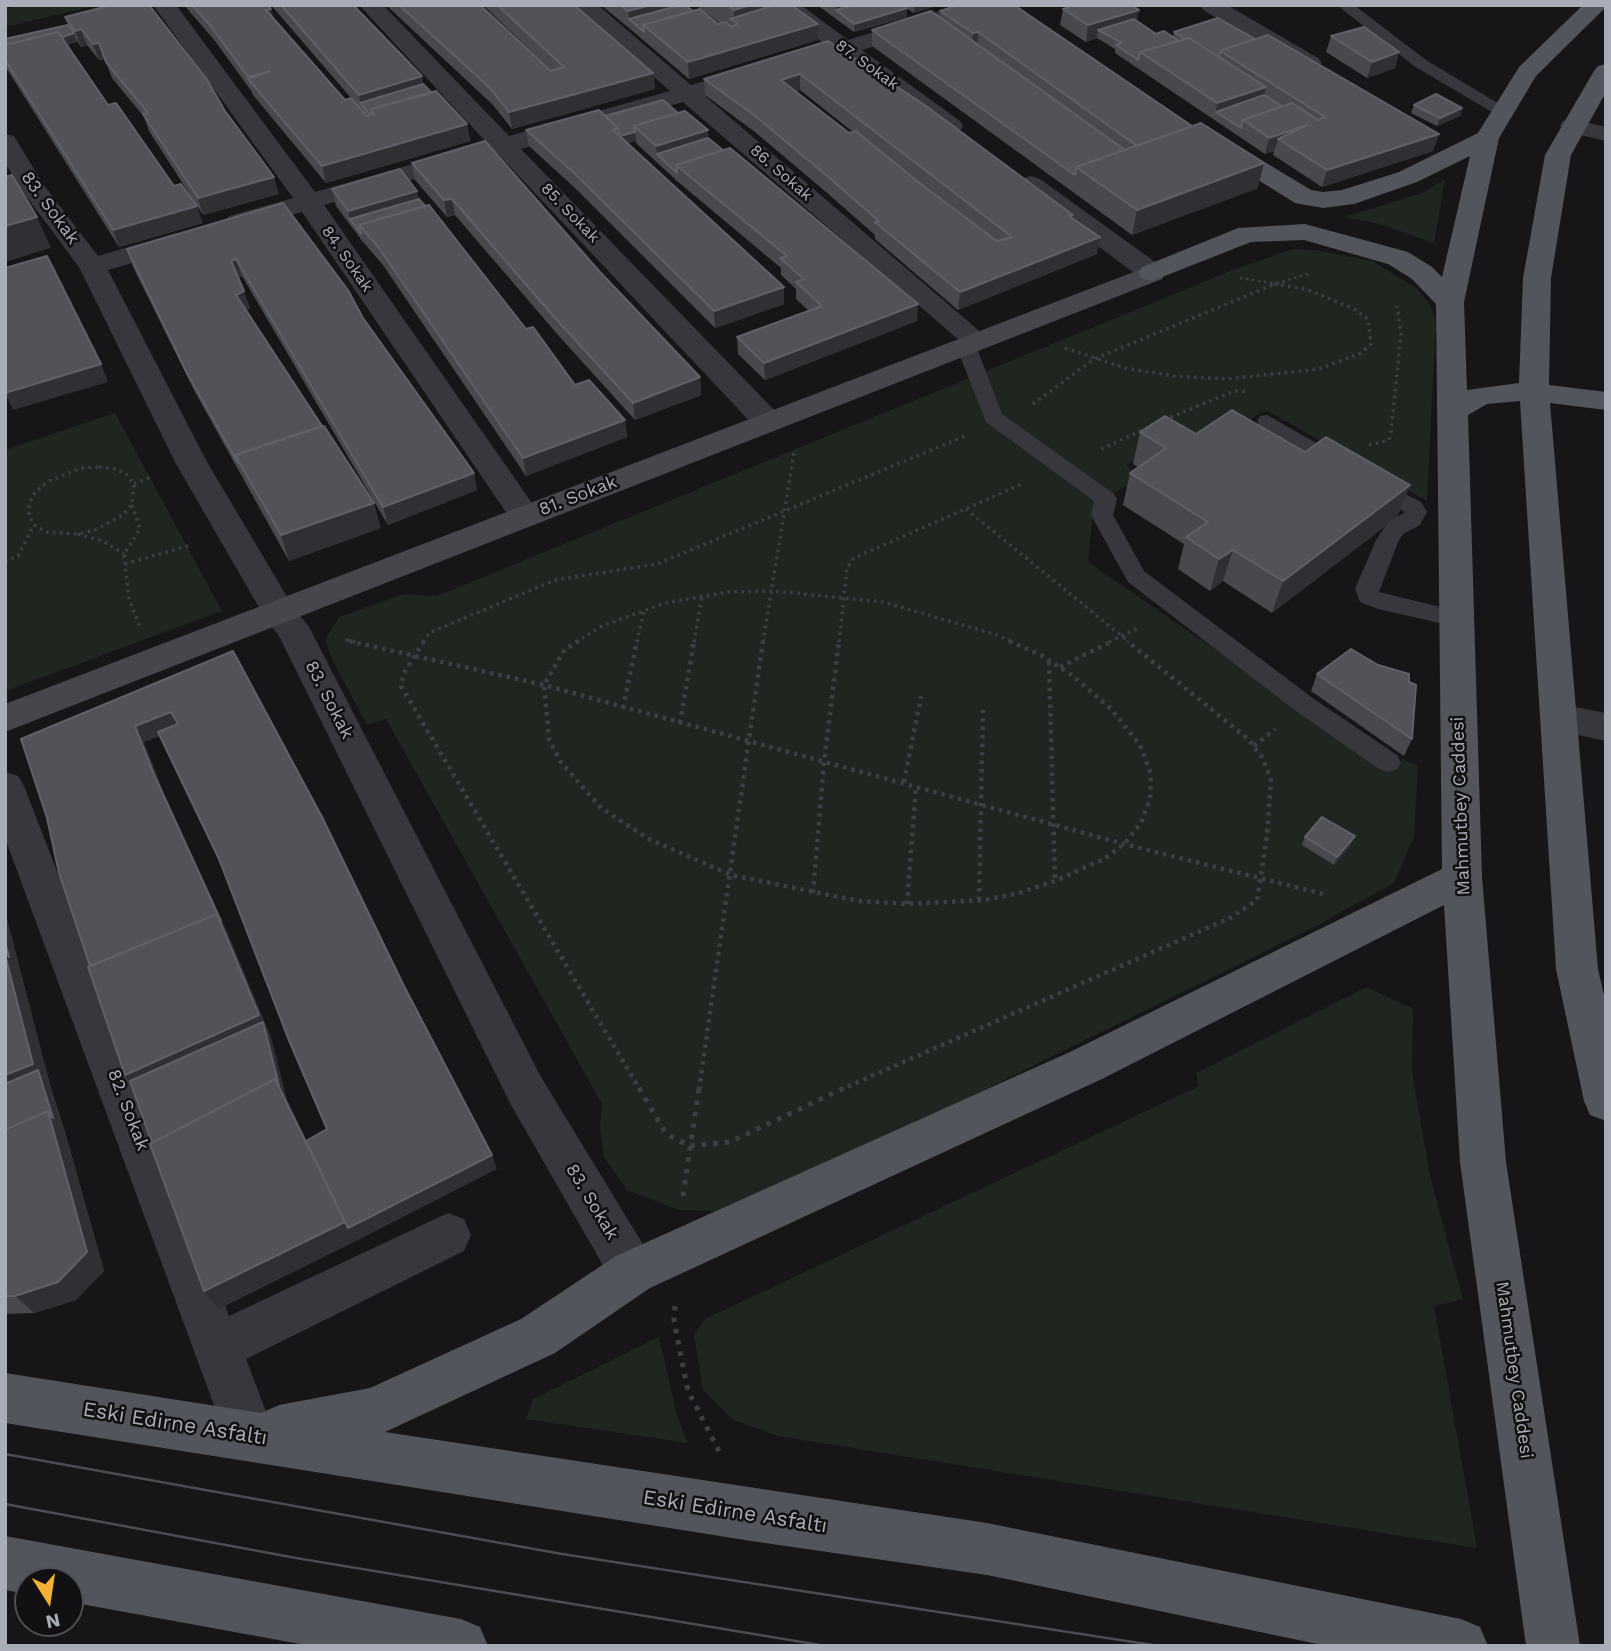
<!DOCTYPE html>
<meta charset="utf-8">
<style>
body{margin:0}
#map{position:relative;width:1611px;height:1651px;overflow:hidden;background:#161618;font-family:"Work Sans",sans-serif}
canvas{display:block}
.frame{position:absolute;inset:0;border:7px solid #a8adb8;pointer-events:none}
.north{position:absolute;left:14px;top:1567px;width:70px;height:70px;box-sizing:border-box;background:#111113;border:2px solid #4d4f55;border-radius:50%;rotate:168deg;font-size:19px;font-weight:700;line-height:28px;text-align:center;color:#a8adb8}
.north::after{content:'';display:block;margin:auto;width:24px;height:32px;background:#f2b134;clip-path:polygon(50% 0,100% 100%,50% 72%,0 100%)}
</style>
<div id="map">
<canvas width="1611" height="1651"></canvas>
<div class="frame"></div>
<div class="north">N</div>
</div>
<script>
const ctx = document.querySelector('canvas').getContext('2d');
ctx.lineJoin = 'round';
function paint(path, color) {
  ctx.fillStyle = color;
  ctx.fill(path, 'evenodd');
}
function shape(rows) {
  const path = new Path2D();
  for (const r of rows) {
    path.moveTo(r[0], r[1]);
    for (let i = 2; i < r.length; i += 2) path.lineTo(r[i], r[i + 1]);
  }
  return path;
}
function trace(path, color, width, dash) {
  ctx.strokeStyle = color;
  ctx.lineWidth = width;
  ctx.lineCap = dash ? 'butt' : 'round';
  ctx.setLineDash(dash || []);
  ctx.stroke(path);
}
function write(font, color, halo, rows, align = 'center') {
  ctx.font = font + ' "Work Sans",sans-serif';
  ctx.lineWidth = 5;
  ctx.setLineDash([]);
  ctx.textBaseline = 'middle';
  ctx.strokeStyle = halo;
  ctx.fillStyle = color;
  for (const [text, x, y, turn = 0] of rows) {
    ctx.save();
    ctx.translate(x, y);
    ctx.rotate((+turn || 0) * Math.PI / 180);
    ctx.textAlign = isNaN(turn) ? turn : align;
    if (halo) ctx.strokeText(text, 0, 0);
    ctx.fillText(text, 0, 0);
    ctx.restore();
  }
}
paint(shape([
 [22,5,98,5,5,27,5,9],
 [1445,179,1434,243,1380,224,1344,217,1422,193],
 [1293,249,1316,250,1372,261,1418,289,1431,307,1436,321,1427,501,1266,410,1185,457,1160,444,1126,465,1144,478,1094,502,1088,562,1392,771,1403,759,1418,766,1414,836,1394,883,1318,925,764,1199,719,1211,679,1210,627,1190,604,1157,600,1128,602,1104,386,719,367,725,333,661,325,640,339,617,404,594,437,596,1233,270],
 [115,413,222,611,8,690,5,684,5,450],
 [1367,987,1413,1009,1412,1071,1430,1176,1463,1299,1434,1306,1477,1548,778,1436,732,1419,703,1390,694,1335,705,1319,1199,1086,1196,1073],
 [659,1337,676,1412,688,1443,526,1419,533,1399]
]), '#1e261f');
trace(shape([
 [1240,278,1284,285],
 [1271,285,1311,273]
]), '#3d3f44', 2.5, [2.5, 3.5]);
trace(shape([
 [1065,348,1125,368,1173,376,1227,379,1319,369,1361,353,1371,344,1368,319,1354,309,1306,289,1274,284],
 [1033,404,1094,359,1275,284],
 [1164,420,1234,391,1248,392],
 [1369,445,1389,440,1391,432,1401,334,1397,306],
 [1101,449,1147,428],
 [99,467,115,469,127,475,134,484,132,504,123,515,95,530,77,534,46,532,34,525,29,516,29,504,35,492,47,482,81,468,99,467],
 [134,484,151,477],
 [132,505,140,529,124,554,129,599,139,625],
 [966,509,1129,642],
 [78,534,103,541,124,554],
 [5,562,18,556,34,525],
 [125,564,191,545],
 [346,640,356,642],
 [423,642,429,633,555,580,657,564,965,436],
 [576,642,602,626,665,603,728,592,772,591,883,602,994,634,1013,642],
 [637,642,644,610],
 [694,642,702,596],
 [763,642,794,453],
 [839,642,847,568,854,558,1022,484],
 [1109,642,1140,627]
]), '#3d3f44', 3.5, [2.5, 4.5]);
trace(shape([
 [349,641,544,685,1124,844,1327,895],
 [424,641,404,673,401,686,640,1090],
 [579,641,565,649,544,685,549,739,560,761,601,808,649,839,731,875,859,901,907,904,985,900,1019,893,1055,881,1104,859,1124,844,1141,823,1150,799,1151,774,1140,745,1111,709,1073,676,1041,655,1009,641],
 [1049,662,1055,881],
 [1060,667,1113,641],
 [623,708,637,641],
 [680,723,694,641],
 [1254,746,1275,729],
 [904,782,921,696],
 [813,893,824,762,839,641],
 [979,900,983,710],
 [907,904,916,786],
 [699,1090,763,641],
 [840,1090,1230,918,1257,900,1267,836,1271,780,1262,757,1248,739,1127,641]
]), '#3d3f44', 4.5, [3.5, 5]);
trace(shape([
 [639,1088,666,1134,690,1146,730,1142,844,1088],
 [683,1196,699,1088],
 [675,1306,674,1321,688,1391,721,1455]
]), '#3d3f44', 5, [4.5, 7]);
paint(shape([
 [1337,5,1354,5,1426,60,1511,111,1503,116,1497,115,1414,66,1337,5],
 [966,340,973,342,976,346,1002,414,1114,494,1117,499,1113,515,1144,571,1314,699,1397,755,1401,762,1397,769,1388,772,1379,769,1296,711,1128,582,1091,515,1094,501,986,422,956,346,959,342,966,340],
 [1267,415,1348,461,1351,466,1348,471,1332,471,1260,426,1257,421,1260,416,1267,415],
 [1373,478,1421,502,1427,512,1420,525,1403,534,1398,542,1379,592,1465,613,1469,619,1465,625,1457,627,1378,609,1360,602,1355,589,1376,540,1387,524,1405,512,1365,490,1362,485,1365,480,1373,478]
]), '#37383d');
paint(shape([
 [153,5,176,5,315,192,487,143,359,5,383,5,509,136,670,91,573,5,598,5,691,85,827,46,775,5,801,5,848,40,960,5,995,5,992,10,862,50,960,121,963,126,960,131,951,133,942,131,841,56,705,96,991,341,987,347,977,350,967,347,683,102,521,149,779,415,783,422,779,429,768,432,757,429,499,155,324,205,541,516,536,524,525,527,514,524,302,212,238,230,229,228,225,222,229,216,293,198,153,5],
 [1200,5,1227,5,1318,58,1322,63,1318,68,1302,68,1203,10,1200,5],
 [1572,119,1606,127,1606,141,1563,131,1560,126,1563,121,1572,119],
 [5,134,14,136,43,184,98,256,177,233,187,235,190,241,187,247,108,270,207,462,292,605,309,627,541,1077,650,1256,657,1272,650,1288,633,1295,616,1288,511,1105,278,634,268,623,175,462,79,267,23,192,5,163,5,134],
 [1031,176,1040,179,1162,267,1166,273,1162,279,1152,281,1142,279,1022,189,1018,184,1022,179,1031,176],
 [1560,704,1606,713,1606,741,1547,728,1542,718,1547,708,1560,704],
 [5,772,18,776,24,786,229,1316,448,1213,464,1219,471,1235,464,1251,246,1359,275,1435,268,1453,250,1460,232,1453,225,1435,5,838,5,772]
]), '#37383d');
paint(shape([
 [1152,265,1162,267,1166,273,1162,279,5,732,5,704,1152,265]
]), '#45474d');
paint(shape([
 [1583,5,1606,7,1536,76,1499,138,1464,302,1467,390,1519,383,1523,278,1545,155,1594,71,1598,66,1606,64,1606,92,1571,155,1551,278,1549,385,1606,392,1606,410,1550,403,1598,969,1606,1004,1606,1121,1590,1115,1584,1101,1556,969,1520,401,1487,404,1468,415,1482,877,1506,1162,1580,1646,1526,1646,1460,1162,1444,905,1102,1079,650,1288,555,1353,385,1432,987,1523,1461,1619,1480,1627,1488,1646,1327,1646,987,1575,758,1542,5,1423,5,1373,261,1413,279,1405,370,1388,521,1319,616,1256,1072,1051,1442,869,1436,304,1412,279,1388,264,1304,240,1251,242,1152,281,1142,279,1138,273,1142,267,1238,228,1305,224,1408,252,1432,267,1442,277,1470,156,1417,182,1354,204,1323,208,1295,203,1207,148,1204,143,1207,138,1216,136,1225,138,1311,190,1323,192,1342,190,1399,172,1478,133,1519,67,1583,5],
 [5,1536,461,1619,480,1627,488,1646,311,1646,70,1602,70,1581,28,1581,28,1594,5,1590,5,1536]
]), '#53555c');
trace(shape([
 [5,1454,562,1554,1159,1646],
 [5,1504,296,1558,826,1646]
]), '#4a4c52', 2.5);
paint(shape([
 [184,5,271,5,269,6,273,18,345,100,357,105,271,5,353,5,432,93,467,124,470,141,326,183,253,95,252,92,215,41],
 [386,5,480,5,551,71,552,71,483,5,574,5,653,73,655,89,512,129,493,105],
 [601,5,685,5,693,11,718,24,721,24,696,5,791,5,818,24,818,40,689,79,629,28],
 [817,5,939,5,914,13,907,9,907,17,854,32],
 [1063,9,1137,21,1156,34,1173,37,1174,32,1255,39,1439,134,1433,151,1322,187,1273,155,1274,151,1265,154,1115,53,1115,49,1097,38,1086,42,1060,25],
 [940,11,1258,188,1132,235,872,46,872,30,940,18],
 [65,17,225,111,279,194,203,215,149,131,144,117,112,78,105,60,99,60,87,45,81,47,77,41,67,45,108,105,203,223,119,247,5,66,5,39,68,25],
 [1331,36,1399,52,1395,68,1367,78,1326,52],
 [828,41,1072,218,1097,254,958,310,875,239,875,235,826,192,755,132,705,95,704,79],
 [800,90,853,132,849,133,796,92],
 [1414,105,1462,108,1460,116,1437,126,1411,113],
 [605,116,708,138,917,321,765,380,738,354,737,337,809,311,796,299,796,289,781,275,781,268,677,181,636,143,636,141,627,143,784,304,715,328,575,188,529,146,526,130],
 [412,163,600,272,700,377,701,395,635,420,558,335,455,215,447,217,415,180],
 [332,189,419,199,526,329,575,385,625,420,627,437,526,476,383,265,363,242,336,206],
 [283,203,363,318,477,490,388,525,242,276,238,278,250,308,246,310,381,528,289,561,195,392,133,267,127,249],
 [1140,432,1196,434,1305,452,1410,485,1397,517,1272,613,1223,581,1210,591,1178,569,1184,544,1123,505,1130,473,1138,467,1133,464],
 [1317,674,1412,739,1404,756,1311,691],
 [1305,837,1351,845,1334,865,1302,845],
 [5,912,50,1085,65,1132,104,1271,76,1300,34,1313,5,1314]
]), '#47494d');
paint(shape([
 [651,5,684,5,629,19,628,11],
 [750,5,786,5,738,24,734,22,734,10],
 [836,5,882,5,836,10],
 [915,5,939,5,914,13],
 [907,8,907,17,854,32,854,24],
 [271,9,275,25,266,10],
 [1139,10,1136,26,1098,30,1097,38,1086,42,1088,25],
 [818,24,818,40,689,79,688,62],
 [81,29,87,45,81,47,75,31],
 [978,32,977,48,972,49,973,33],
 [74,33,77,42,7,63,5,54],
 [99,43,105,60,99,60,93,44],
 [1399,52,1395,68,1367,78,1372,62],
 [653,73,655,89,512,129,509,112],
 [800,74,800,90,781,96,781,80],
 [422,76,425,92,360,103,362,111,359,95],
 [1266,87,1262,104,1216,112,1217,103],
 [1462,108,1460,116,1437,126,1440,118],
 [467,124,470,141,326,183,322,166],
 [1307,125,1278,139,1274,151,1265,154,1269,138],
 [708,130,709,147,657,154,656,146],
 [635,132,636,141,620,145,619,137],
 [1439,134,1433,151,1322,187,1327,170],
 [1264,163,1258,188,1132,235,1137,210],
 [274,177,279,194,203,215,198,198],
 [417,191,421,208,350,219,348,211],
 [452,199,455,215,447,217,444,200],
 [197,206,203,223,119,247,113,230],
 [37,217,51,248,5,262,5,226],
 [1100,237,1097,254,958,310,960,292],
 [236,259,242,276,236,278,231,261],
 [784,287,784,304,715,328,714,311],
 [244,291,250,308,242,313,236,295],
 [918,304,917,321,765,380,764,363],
 [101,364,108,382,13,410,5,393],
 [700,377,701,395,635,420,633,403],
 [625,420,627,437,526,476,523,458],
 [474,473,477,490,388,525,383,507],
 [1410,485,1397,517,1272,613,1283,581],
 [374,503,381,528,289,561,281,535],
 [1233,550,1223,581,1210,591,1219,559],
 [171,712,179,729,144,742,164,793,229,936,271,1037,287,1100,349,1228,492,1155,497,1169,356,1241,219,1309,204,1291,140,1096,125,1075,135,726],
 [1355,836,1351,845,1334,865,1337,857],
 [5,912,50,1085,65,1132,104,1271,76,1300,34,1313,15,1296,5,1158,44,1087,5,1103]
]), '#2f3033');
const building = shape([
 [112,5,149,5,206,78,225,111,274,177,198,198,143,114,148,113,106,62,99,43,93,44,81,29,75,31,65,17,112,5],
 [192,5,268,5,271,9,266,10,345,100,351,98,367,116,374,114,371,109,436,91,467,124,322,166,248,79,270,71,248,77,210,25,192,5],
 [281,5,353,5,422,76,359,95,281,5],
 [399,5,480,5,551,71,564,67,497,5,574,5,653,73,509,112,490,88,399,5],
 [620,5,651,5,628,11,620,5],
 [681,5,685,5,693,11,643,25,644,32,629,19,681,5],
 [727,5,750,5,734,10,727,5],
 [775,5,791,5,818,24,688,62,643,25,700,9,718,24,726,22,731,27,738,24,730,19,775,5],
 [854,5,902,5,907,8,854,24,836,10,854,5],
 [959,5,1014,5,1192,126,1137,146,978,32,973,33,940,11,959,5],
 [1076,5,1131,5,1139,10,1088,25,1063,9,1076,5],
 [931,11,1125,150,1076,167,1075,175,872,30,931,11],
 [1218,18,1255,39,1220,51,1219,57,1189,38,1185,39,1174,32,1218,18],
 [1134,19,1156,34,1164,31,1179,41,1140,52,1138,60,1116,45,1122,43,1098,30,1134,19],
 [68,25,74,33,62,37,58,32,5,45,5,39,68,25],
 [1364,27,1399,52,1372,62,1331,36,1364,27],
 [58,32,108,105,116,103,174,186,181,184,197,206,113,230,5,60,5,45,58,32],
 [1268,35,1439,134,1327,170,1278,139,1307,125,1269,138,1243,120,1292,103,1318,120,1325,117,1220,51,1268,35],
 [1189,38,1266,87,1217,103,1140,52,1189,38],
 [828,41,926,106,1073,215,1069,216,1100,237,960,292,875,222,879,221,826,175,754,115,704,79,828,41],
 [800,74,1012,237,997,241,918,182,856,131,849,133,781,80,800,74],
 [423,84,432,93,371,109,372,114,370,115,360,103,423,84],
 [1436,94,1462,108,1440,118,1414,105,1436,94],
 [1264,95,1282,106,1243,120,1241,128,1216,112,1264,95],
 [663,100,678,113,634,126,635,132,620,136,619,135,618,128,605,116,663,100],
 [599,110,618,128,613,130,784,287,714,311,573,172,526,130,599,110],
 [685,111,708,130,656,146,634,126,685,111],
 [1201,123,1264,163,1137,210,1076,167,1201,123],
 [708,138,723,150,676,165,677,173,657,154,708,138],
 [485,141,600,272,700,377,633,403,555,318,452,199,444,200,412,163,485,141],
 [730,148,918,304,764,363,737,337,822,306,796,282,804,279,780,258,787,256,676,165,730,148],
 [400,169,417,191,348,211,332,189,400,169],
 [12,175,37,217,5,226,5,177,12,175],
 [419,199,425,206,359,225,361,234,350,219,419,199],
 [283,203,348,290,363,318,474,473,383,507,236,259,231,261,244,291,236,295,322,426,235,455,238,463,188,375,127,249,283,203],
 [429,205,526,329,533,327,575,385,589,380,625,420,523,458,379,248,359,225,429,205],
 [47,256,101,364,5,393,5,268,47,256],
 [1232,410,1305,452,1326,437,1410,485,1283,581,1233,550,1219,559,1186,537,1208,522,1130,473,1166,448,1140,432,1165,416,1196,434,1232,410],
 [324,426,374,503,281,535,235,455,324,426],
 [1351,649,1378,665,1409,674,1409,682,1416,685,1412,739,1317,674,1351,649],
 [233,651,322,817,404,986,492,1155,348,1228,306,1141,327,1129,288,1038,219,859,158,732,178,724,171,712,135,726,155,777,221,921,217,914,90,966,59,873,47,818,21,739,233,651],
 [1322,817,1355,836,1337,857,1305,837,1322,817],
 [217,914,259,1015,125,1075,88,967,217,914],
 [5,941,9,957,5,951,5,941],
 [5,955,33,1064,5,1075,5,955],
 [263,1022,279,1086,275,1079,152,1143,130,1081,263,1022],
 [38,1070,53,1118,48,1111,5,1130,5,1084,38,1070],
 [275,1079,345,1222,204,1291,150,1144,275,1079],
 [48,1111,87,1252,58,1282,15,1296,5,1296,5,1130,48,1111]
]);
paint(building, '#525359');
trace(building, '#5f6168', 2);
write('16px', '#a8adb8', '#111113', [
 ["87. Sokak",867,65,36],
 ["86. Sokak",781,173,41],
 ["85. Sokak",570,213,46],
 ["84. Sokak",347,259,55]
]);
write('18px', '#a8adb8', '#111113', [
 ["83. Sokak",50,208,54],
 ["81. Sokak",578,496,-21],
 ["83. Sokak",329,700,63],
 ["Mahmutbey Caddesi",1461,806,-92],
 ["82. Sokak",128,1110,69],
 ["83. Sokak",592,1202,59],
 ["Mahmutbey Caddesi",1514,1370,82]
]);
write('21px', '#a8adb8', '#111113', [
 ["Eski Edirne Asfaltı",175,1424,9],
 ["Eski Edirne Asfaltı",735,1512,9]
]);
</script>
